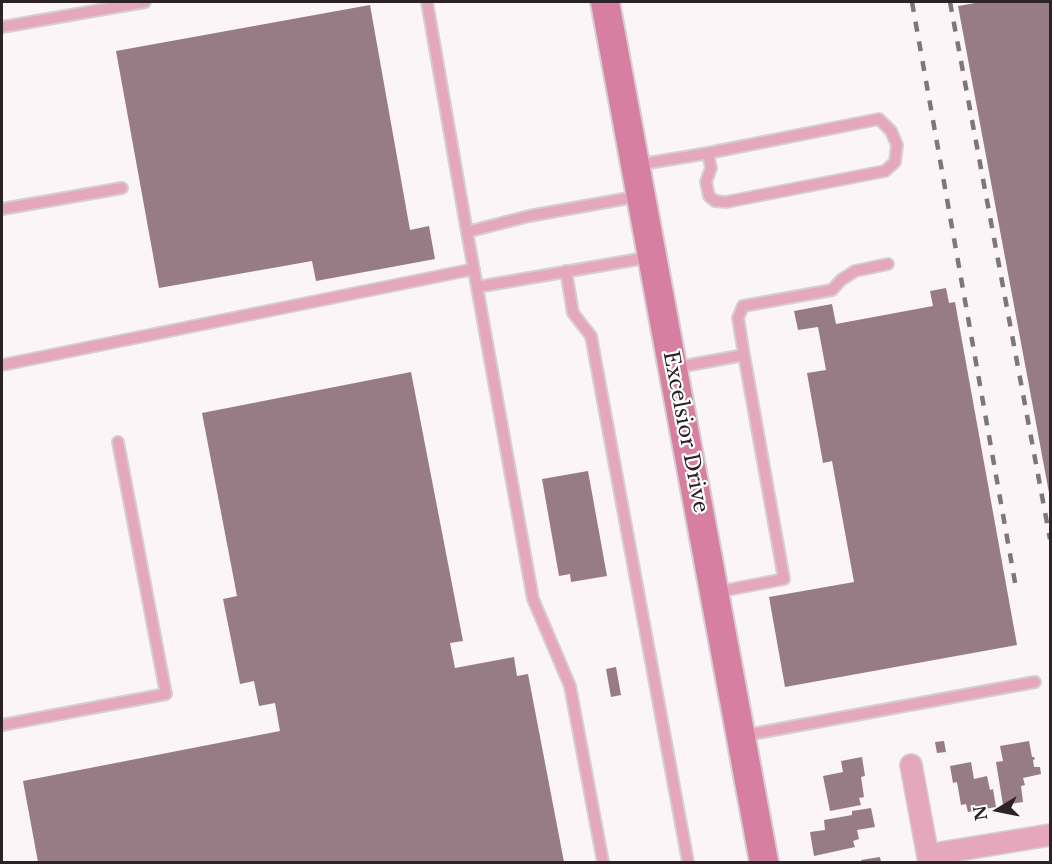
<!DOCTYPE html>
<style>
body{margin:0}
#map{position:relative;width:1052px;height:864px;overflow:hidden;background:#fbf5f7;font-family:"Libre Baskerville",serif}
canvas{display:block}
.frame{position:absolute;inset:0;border:3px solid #2d2226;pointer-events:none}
.north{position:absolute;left:968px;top:780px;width:60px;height:60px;-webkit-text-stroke:4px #fff;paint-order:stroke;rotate:260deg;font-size:16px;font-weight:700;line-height:24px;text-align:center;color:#2d2226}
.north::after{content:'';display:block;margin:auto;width:21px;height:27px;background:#2d2226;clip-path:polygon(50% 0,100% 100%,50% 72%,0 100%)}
</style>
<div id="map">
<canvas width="1052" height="864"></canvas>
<div class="frame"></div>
<div class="north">N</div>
</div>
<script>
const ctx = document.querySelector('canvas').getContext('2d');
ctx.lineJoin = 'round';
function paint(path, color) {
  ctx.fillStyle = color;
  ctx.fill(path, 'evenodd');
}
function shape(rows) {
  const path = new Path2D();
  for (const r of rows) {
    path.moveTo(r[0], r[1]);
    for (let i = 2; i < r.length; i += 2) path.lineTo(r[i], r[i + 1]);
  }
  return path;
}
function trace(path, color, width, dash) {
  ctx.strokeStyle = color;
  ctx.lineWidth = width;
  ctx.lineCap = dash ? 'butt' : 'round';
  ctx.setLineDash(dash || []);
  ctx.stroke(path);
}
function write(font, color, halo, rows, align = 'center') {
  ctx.font = font + ' "Libre Baskerville",serif';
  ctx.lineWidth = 4.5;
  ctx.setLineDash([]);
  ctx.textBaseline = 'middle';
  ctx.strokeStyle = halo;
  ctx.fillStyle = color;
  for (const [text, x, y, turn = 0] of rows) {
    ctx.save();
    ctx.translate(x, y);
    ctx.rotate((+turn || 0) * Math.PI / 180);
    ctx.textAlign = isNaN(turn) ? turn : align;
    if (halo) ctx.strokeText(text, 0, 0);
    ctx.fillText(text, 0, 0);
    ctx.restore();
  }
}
paint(shape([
 [981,2,1050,2,1050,498,958,6],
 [370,5,410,230,429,226,435,259,316,281,312,261,159,288,116,51],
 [946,288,949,303,955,302,1017,645,785,687,769,597,854,582,832,461,823,463,807,373,826,370,818,327,798,330,794,311,832,304,836,324,933,306,930,291],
 [411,372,463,641,450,643,455,668,514,657,517,676,528,674,564,862,38,862,23,781,280,731,275,703,259,706,254,681,240,684,223,599,237,596,202,413],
 [588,471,607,576,571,582,570,574,559,576,542,479],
 [616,667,621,695,611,697,606,669],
 [944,741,946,752,937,753,935,742],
 [1029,741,1032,757,1034,757,1035,759,1033,760,1034,767,1040,767,1041,774,1023,778,1025,785,1021,786,1023,802,1003,805,996,762,1003,761,1000,746],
 [862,757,865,776,861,777,864,797,859,798,861,805,830,811,823,776,843,772,841,761],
 [971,762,974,779,987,776,990,790,993,789,996,807,968,812,966,804,961,805,957,782,953,783,950,766],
 [871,808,875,827,857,830,859,839,853,841,855,847,814,856,810,832,825,830,824,820,852,815,852,811],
 [880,857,881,862,862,862,861,860]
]), '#977c85');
const service = shape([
 [427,2,467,232],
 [2,27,145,2],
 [636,165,697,155,708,153,879,119,891,131,897,145,895,162,885,171,726,202,715,201,709,196,706,182,711,168,708,153],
 [640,196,529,216,467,232,477,287,651,257],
 [2,209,122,188],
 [566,271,573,313,591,336,688,862],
 [477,287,533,599,570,686,603,862],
 [744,355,738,318,743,306,832,290,841,280,855,271,888,264],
 [2,365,474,269],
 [673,368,744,355,784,579,717,592],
 [2,725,166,694,118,442],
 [741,736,1035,682]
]);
const minor = shape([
 [911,765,929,862],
 [928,855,1050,835]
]);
const secondary = shape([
 [605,2,764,862]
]);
trace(service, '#d6cfd1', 14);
trace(minor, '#d6cfd1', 24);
trace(secondary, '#d6cfd1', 32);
trace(service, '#e5a7bc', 10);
trace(minor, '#e5a7bc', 21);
trace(secondary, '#d77fa0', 28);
trace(shape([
 [912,2,1016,588],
 [950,2,1050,539]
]), '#7f7679', 4.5, [10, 10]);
write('21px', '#2d2226', '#fff', [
 ["Excelsior Drive",685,432,79]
]);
</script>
